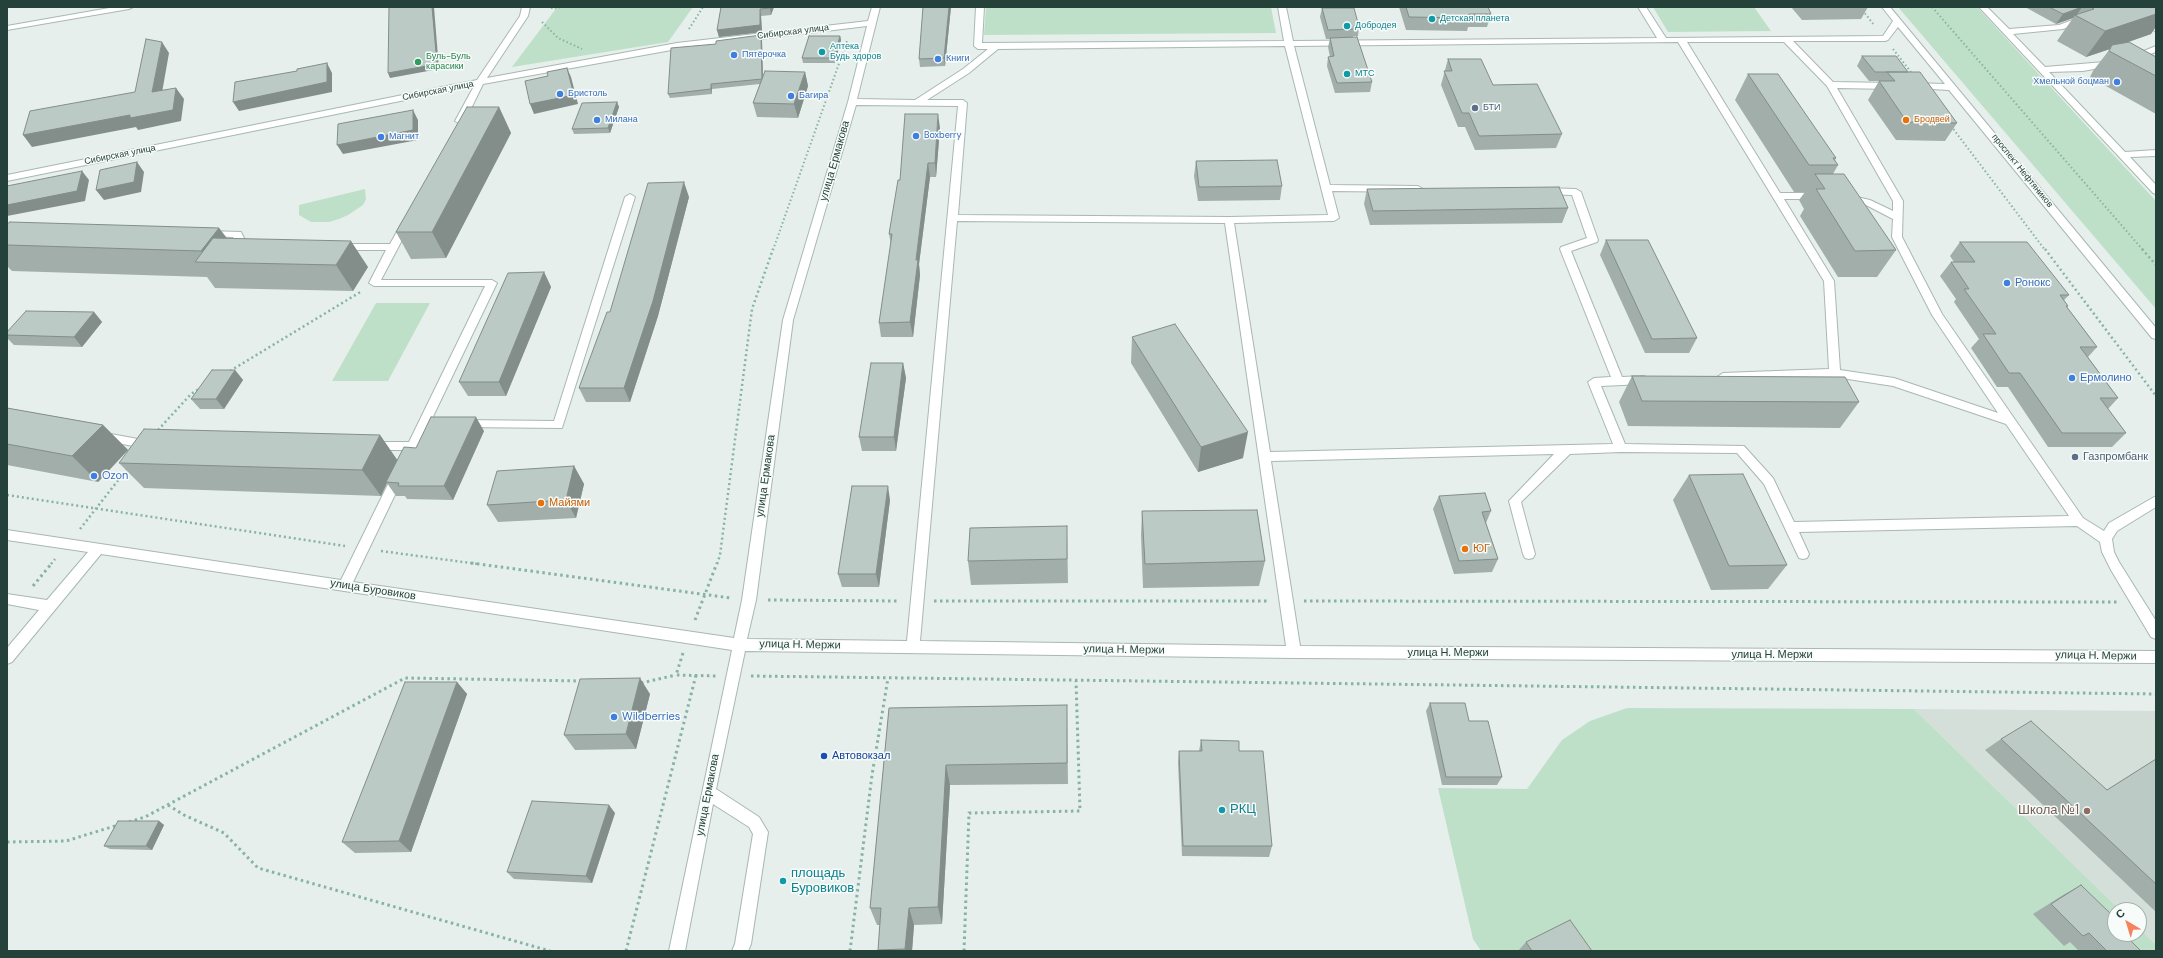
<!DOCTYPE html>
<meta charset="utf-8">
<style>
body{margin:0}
#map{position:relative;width:2163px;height:958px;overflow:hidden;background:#e6efeb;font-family:"DM Sans",sans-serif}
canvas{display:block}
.frame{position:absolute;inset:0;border:8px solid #24423a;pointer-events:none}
.north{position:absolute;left:2107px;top:902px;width:40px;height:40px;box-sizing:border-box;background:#f7fbf9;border:1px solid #a3b1ad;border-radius:50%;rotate:322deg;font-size:11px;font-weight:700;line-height:16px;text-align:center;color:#24423a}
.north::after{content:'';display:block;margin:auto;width:14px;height:18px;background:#f4845f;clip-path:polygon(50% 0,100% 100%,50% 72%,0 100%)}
</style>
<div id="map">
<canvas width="2163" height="958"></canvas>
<div class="frame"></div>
<div class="north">С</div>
</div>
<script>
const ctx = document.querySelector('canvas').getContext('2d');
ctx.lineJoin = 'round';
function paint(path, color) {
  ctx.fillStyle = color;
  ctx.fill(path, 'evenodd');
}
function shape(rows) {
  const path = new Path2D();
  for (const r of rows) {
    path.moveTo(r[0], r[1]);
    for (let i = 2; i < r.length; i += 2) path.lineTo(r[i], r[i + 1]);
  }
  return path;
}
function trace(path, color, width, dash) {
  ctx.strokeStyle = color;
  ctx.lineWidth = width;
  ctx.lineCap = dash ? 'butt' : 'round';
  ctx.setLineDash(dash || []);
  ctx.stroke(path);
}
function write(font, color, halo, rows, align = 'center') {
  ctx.font = font + ' "DM Sans",sans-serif';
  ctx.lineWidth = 3;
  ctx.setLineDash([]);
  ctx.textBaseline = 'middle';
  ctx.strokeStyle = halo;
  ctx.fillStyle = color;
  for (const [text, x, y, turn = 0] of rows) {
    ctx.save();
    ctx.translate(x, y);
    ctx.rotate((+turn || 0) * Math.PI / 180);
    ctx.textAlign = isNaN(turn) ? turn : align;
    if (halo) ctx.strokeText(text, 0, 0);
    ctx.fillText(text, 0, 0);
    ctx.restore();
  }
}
paint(shape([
 [1914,709,2156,711,2156,945,2139,928,2139,910,2120,910]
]), '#d4dfda');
paint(shape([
 [554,7,693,7,668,42,512,67,555,10],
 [986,7,1271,7,1276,33,984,35],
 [1653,7,1754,7,1771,31,1668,32],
 [1898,7,1977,7,2156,201,2156,309],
 [365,189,366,199,363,205,348,215,339,219,329,222,311,222,299,215,299,205],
 [376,303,430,303,388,381,332,381],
 [1627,708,1914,709,2120,910,2115,910,2115,934,2139,934,2139,928,2156,945,2156,951,1481,951,1473,939,1438,788,1527,789,1562,740,1590,721]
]), '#bfe0c8');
const minor = shape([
 [115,7,133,7,129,9,7,30,7,26,115,7],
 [522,7,530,7,528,16,487,78,677,43,868,21,872,7,880,7,857,99,915,100,963,69,988,49,978,49,974,46,976,7,984,7,982,43,1284,41,1278,7,1286,7,1293,41,1657,38,1638,7,1646,7,1666,38,1883,36,1893,21,1882,7,1890,7,2156,328,2156,339,2152,338,1949,90,1911,88,1910,86,1914,83,1945,84,1898,27,1888,40,1885,41,1793,41,1833,82,1892,83,1896,86,1892,89,1837,88,1903,201,1902,237,1942,314,2083,518,2104,531,2109,523,2156,496,2156,507,2117,531,2112,539,2114,552,2119,562,2156,621,2156,639,2151,637,2111,570,2102,552,2100,542,2077,526,1799,532,1809,554,1807,558,1803,559,1799,558,1764,484,1737,453,1621,452,1570,454,1521,502,1535,554,1533,558,1529,559,1525,558,1523,554,1509,501,1554,454,1271,461,1300,646,2156,651,2156,663,1294,658,745,651,716,789,759,817,768,832,751,944,748,951,732,951,735,944,753,834,749,827,713,804,685,951,669,951,732,650,101,554,12,662,7,664,7,648,39,610,7,604,7,594,47,600,88,552,7,540,7,530,341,580,392,476,394,473,398,471,402,473,404,476,353,582,734,638,742,600,783,320,848,102,867,26,677,49,483,84,465,121,460,124,455,121,474,86,7,181,7,175,477,80,520,16,522,7],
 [1678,42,1824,281,1829,369,1723,373,1717,377,1719,380,1835,377,1893,386,2006,424,2069,516,1794,522,1773,478,1744,446,1625,444,1601,386,1644,384,1650,380,1644,376,1622,377,1571,251,1597,242,1598,240,1581,192,1576,189,1544,188,1539,191,1544,194,1572,195,1587,238,1561,247,1560,249,1611,377,1594,378,1588,382,1613,444,1270,452,1234,223,1334,221,1339,218,1332,191,1418,192,1423,189,1418,186,1330,185,1294,46,1678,42],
 [1687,42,1784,42,1827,86,1893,201,1893,211,1870,200,1848,195,1843,198,1845,200,1864,204,1893,219,1892,237,1932,315,1998,413,1894,378,1840,370,1834,281,1784,199,1817,199,1822,196,1817,193,1780,193,1687,42],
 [1285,46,1328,215,1229,217,958,215,967,103,963,100,927,100,969,73,998,49,1285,46],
 [856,105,958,106,907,641,747,639,756,600,793,320,856,105],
 [957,221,1225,223,1286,646,920,641,957,221],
 [1979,7,1987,7,2009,29,2059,25,2107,7,2119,7,2063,29,2013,34,2045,67,2116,61,2116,65,2083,71,2049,72,2125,152,2156,150,2156,156,2130,157,2156,185,2156,194,2153,193,1979,7],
 [2125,7,2134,7,2156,26,2156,32,2125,7],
 [2156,46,2156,52,2133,60,2129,57,2156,46],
 [630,194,635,197,562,428,460,427,458,424,460,421,464,420,554,421,625,197,630,194],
 [406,220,411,223,381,280,492,280,497,283,415,454,409,459,403,454,405,450,371,450,365,446,371,442,409,442,485,286,374,286,369,283,386,250,340,250,335,247,340,244,390,244,403,221,406,220],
 [208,231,241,232,247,244,254,245,255,247,250,250,239,249,233,237,204,236,204,232,208,231],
 [100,432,149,441,155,445,149,449,96,439,94,436,96,433,100,432]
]);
trace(minor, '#a8b8b2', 2);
trace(shape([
 [1860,7,1874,25],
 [1932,7,2143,250],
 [551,8,564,7],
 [542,22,558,38,582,49],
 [689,29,703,7],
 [1893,49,1911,72],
 [1951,126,2045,250],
 [773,250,847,41]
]), '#86b3a5', 2, [1.5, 2.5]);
trace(shape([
 [2045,249,2156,396],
 [2142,249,2156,265],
 [230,371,362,291],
 [158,430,191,394,199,389],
 [7,495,345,546],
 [80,529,127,469],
 [381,551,478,564],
 [51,564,55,559],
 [717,564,720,555,752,309,773,249]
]), '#86b3a5', 2.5, [2, 3]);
trace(shape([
 [471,563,731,598],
 [33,586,52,563],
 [768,600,899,601],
 [934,601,1269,601],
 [1304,601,2117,602],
 [695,620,717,563],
 [683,653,676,675,716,676],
 [751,676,2156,694],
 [641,683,676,675],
 [168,805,184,815,224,833,258,868,550,951],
 [129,822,145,817,405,678,582,681],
 [7,842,66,841,118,825],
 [626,951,696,675],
 [850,951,872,775,888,678],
 [964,951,969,813,1080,811,1076,681]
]), '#86b3a5', 3, [2.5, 3.5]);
paint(minor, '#fff');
paint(shape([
 [721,7,774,7,771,15,761,16,762,32,719,37,717,30],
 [923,7,951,7,945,66,920,67,919,59],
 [1399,7,1488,7,1491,14,1487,27,1468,27,1467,31,1406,30],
 [1791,7,1868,7,1861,19,1802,20],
 [2025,7,2156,7,2151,34,2126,43,2156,57,2156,114,2090,77,2093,71,2110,49,2086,57,2057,41,2073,18,2056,24],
 [1322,8,1359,27,1358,36,1353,36,1353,37,1372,82,1370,92,1335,93,1327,66,1328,57,1330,57,1328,47,1330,39,1326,39,1320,17],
 [761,35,762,40,763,77,805,72,808,86,798,118,757,117,753,103,760,84,712,89,712,94,670,98,668,94,716,44],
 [840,36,841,40,835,63,803,63,802,58],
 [1862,56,1908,72,1957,123,1945,141,1896,140,1868,100,1879,81,1869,81,1857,66],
 [1448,59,1493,85,1562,134,1556,148,1475,150,1465,127,1458,127,1441,85],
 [1748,74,1836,158,1835,160,1838,165,1833,174,1896,250,1877,277,1838,277,1800,216,1804,209,1799,200,1805,192,1794,192,1735,100],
 [617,102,619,107,610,133,574,134,572,129],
 [499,107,511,133,446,258,411,259,396,232],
 [940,128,936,177,930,177,919,264,920,275,913,337,881,337,879,323,891,244,889,234,900,180],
 [1196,161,1282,186,1280,200,1198,201,1194,176],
 [1367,189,1568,208,1562,223,1370,225,1364,204],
 [689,197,658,316,630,402,586,402,579,388,610,312],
 [7,224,219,228,227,238,368,267,353,291,215,288,207,277,12,271,7,266],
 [1606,240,1697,338,1689,353,1645,353,1600,255],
 [1960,242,2069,295,2064,300,2068,306,2067,307,2097,347,2088,357,2118,398,2108,409,2126,433,2112,447,2048,447,2008,387,1997,387,1971,348,1979,339,1954,302,1956,299,1940,276,1951,262,1954,262,1950,256],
 [544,272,551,287,506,396,468,396,459,382],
 [94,312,102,322,82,347,14,345,7,338,7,332],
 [1132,337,1243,458,1198,472,1131,363],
 [903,363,906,378,896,451,862,451,859,437],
 [235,370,243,380,224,409,200,409,191,399],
 [1632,376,1859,402,1840,428,1628,426,1619,402],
 [7,408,103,425,128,450,98,482,7,465],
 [484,431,453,500,407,499,405,496,396,496,387,483,381,496,144,488,119,463,380,435,397,460,416,448],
 [574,466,584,484,576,518,498,522,487,505],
 [1689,475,1787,565,1768,589,1711,590,1673,500],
 [1439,496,1491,511,1486,523,1498,559,1492,572,1454,574,1433,509],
 [890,500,879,587,842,587,838,574],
 [1142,511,1265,561,1259,586,1143,588,1141,535],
 [1067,526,1068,583,971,585,968,561],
 [457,682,467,694,411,852,355,853,342,842],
 [650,694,636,749,575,750,564,735],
 [1430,703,1469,721,1502,777,1497,785,1442,785,1426,711],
 [1067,705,1068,784,950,785,942,924,914,925,912,951,878,951,878,950,880,925,877,925,870,908,889,708],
 [2001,739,2107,790,2156,759,2156,912,1985,750],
 [1201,740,1239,751,1272,846,1269,857,1182,856,1178,762,1179,751,1199,751],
 [615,813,592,883,514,879,507,872],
 [159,821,164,825,152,850,110,849,104,846],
 [2081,885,2109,919,2141,951,2079,951,2070,942,2064,946,2033,914,2063,895],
 [1526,942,1592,951,1518,951]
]), '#a1aea9');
paint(shape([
 [432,7,434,7,439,69,390,78,388,73],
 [770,7,774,7,771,15,770,8],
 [949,7,951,7,945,66,944,58],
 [2082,7,2076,16,2075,15,2073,18,2056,24,2063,14],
 [760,9,761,16,762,32,719,37,717,30],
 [2156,14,2156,27,2151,34,2110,48,2112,45,2110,49,2086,57,2105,31],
 [761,35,762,40,763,84,762,79],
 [840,36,841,40,835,63,834,58],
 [162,42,169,53,160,104,152,92],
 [327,63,332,73,332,92,239,111,233,102],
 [567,68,571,77,578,104,534,114,530,104],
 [805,72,808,86,798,118,794,104],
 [711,84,712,89,712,94,711,89],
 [176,88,184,99,181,121,138,130,136,127,32,147,23,135],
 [617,102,619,107,610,133,608,128],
 [499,107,511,133,446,258,432,232],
 [413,110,418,120,418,140,343,154,337,145],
 [938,114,940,128,936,177,935,163],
 [137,162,144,172,141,192,104,200,96,190],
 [928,163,930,177,919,264,920,275,913,337,910,322,916,260],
 [82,171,89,180,85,201,7,216,7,205],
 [684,182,689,197,658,316,630,402,624,388],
 [219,228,238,254,209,262,201,251],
 [351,241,368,267,353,291,336,265],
 [544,272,551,287,506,396,499,382],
 [94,312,102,322,82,347,74,337],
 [903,363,906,378,896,451,894,437],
 [235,370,243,380,224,409,216,399],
 [476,417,484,431,453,500,444,486],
 [103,425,128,450,98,482,72,456],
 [1248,432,1243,458,1198,472,1201,447],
 [380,435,398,461,386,482,387,483,381,496,362,470],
 [574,466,584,484,576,518,566,500],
 [888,486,890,500,879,587,876,574],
 [640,678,650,694,636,749,626,734],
 [457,682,467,694,411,852,399,841],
 [946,765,950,785,942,924,938,907],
 [609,805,615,813,592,883,586,876],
 [159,821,164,825,152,850,146,846],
 [909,908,914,925,912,951,906,951,905,949]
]), '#838d89');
const building = shape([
 [389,7,432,7,437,64,388,73,389,7],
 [721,7,770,7,770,8,760,9,760,25,717,30,721,7],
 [923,7,949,7,944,58,919,59,923,7],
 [1406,7,1488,7,1491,14,1469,14,1471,18,1409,17,1406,7],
 [2049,7,2082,7,2063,14,2049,7],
 [2091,7,2156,7,2156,14,2105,31,2075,15,2094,9,2091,7],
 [1322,8,1354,8,1359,27,1353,27,1354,29,1328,30,1322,8],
 [761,35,762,79,711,84,711,89,668,94,671,48,716,44,716,41,761,35],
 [809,36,840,36,834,58,802,58,809,36],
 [1357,37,1372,82,1337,83,1328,57,1334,56,1330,38,1357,37],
 [146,39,162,42,152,92,176,88,173,110,130,118,130,115,23,135,30,111,135,92,146,39],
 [2129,42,2156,57,2156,76,2109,51,2112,45,2129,42],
 [1862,56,1896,56,1908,72,1875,72,1862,56],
 [1448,59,1481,59,1493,85,1537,84,1562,134,1479,136,1469,113,1462,113,1444,71,1452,71,1448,59],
 [327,63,327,82,233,102,235,82,297,71,297,69,327,63],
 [567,68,574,95,530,104,525,81,548,76,547,72,567,68],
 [765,71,805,72,794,104,753,103,765,71],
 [1887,72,1920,72,1957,123,1907,122,1879,81,1895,81,1887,72],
 [1748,74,1778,74,1836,158,1833,158,1838,165,1809,165,1748,74],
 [617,102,608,128,572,129,582,103,617,102],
 [467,107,499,107,432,232,396,232,467,107],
 [413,110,413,130,337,145,338,124,413,110],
 [905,114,938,114,935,163,928,163,916,260,918,260,910,322,879,323,892,234,889,234,898,180,900,180,905,114],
 [1277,160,1282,186,1199,187,1196,161,1277,160],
 [137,162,134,182,96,190,100,170,137,162],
 [82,171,77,191,7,205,7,186,82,171],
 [1815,174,1844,174,1896,250,1855,251,1816,189,1825,189,1815,174],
 [684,182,653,301,624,388,579,388,607,312,610,312,648,183,684,182],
 [1559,187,1568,208,1373,211,1367,189,1559,187],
 [10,222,219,228,201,251,7,245,7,224,10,222],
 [213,238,351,241,336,265,195,262,213,238],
 [1606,240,1648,240,1697,338,1652,339,1606,240],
 [1960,242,2027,242,2069,295,2060,295,2068,306,2066,306,2097,347,2080,347,2118,398,2100,398,2126,433,2062,433,2020,373,2009,373,1983,334,1996,334,1964,289,1969,289,1951,262,1975,262,1960,242],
 [544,272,499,382,459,382,508,273,544,272],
 [26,311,94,312,74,337,7,335,7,332,26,311],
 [1175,324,1248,432,1201,447,1132,337,1175,324],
 [871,363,903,363,894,437,859,437,871,363],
 [212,370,235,370,216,399,191,399,212,370],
 [1632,376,1845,377,1859,402,1642,401,1632,376],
 [7,408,103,425,72,456,7,444,7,408],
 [431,417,476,417,444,486,398,486,399,483,386,482,404,447,416,448,431,417],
 [144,429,380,435,362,470,119,463,144,429],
 [574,466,566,500,487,505,497,471,574,466],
 [1743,474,1787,565,1729,566,1689,475,1743,474],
 [852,486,888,486,876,574,838,574,852,486],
 [1485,493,1491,511,1482,512,1498,559,1459,561,1439,496,1485,493],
 [1257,510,1265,561,1145,564,1142,511,1257,510],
 [1067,526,1067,559,968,561,970,528,1067,526],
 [640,678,626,734,564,735,580,679,640,678],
 [405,682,457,682,399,841,342,842,405,682],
 [1430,703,1465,703,1469,721,1488,721,1502,777,1446,777,1430,703],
 [1067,705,1067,763,946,765,938,907,909,908,905,949,878,950,881,908,870,908,889,708,1067,705],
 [2031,721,2107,790,2156,759,2156,884,2001,739,2031,721],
 [1201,740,1239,741,1239,751,1263,751,1272,846,1183,846,1179,751,1202,751,1201,740],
 [532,801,609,805,586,876,507,872,532,801],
 [118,821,159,821,146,846,104,846,118,821],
 [2081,885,2113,916,2109,919,2115,925,2115,934,2124,934,2141,951,2107,951,2089,933,2083,936,2051,904,2081,885],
 [1570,920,1592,951,1532,951,1526,942,1570,920]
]);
paint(building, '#bbcac4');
trace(building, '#838d89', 1);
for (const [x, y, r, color] of [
 [1432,19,4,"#0f9aa8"],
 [1347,26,4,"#0f9aa8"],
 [822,52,4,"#0f9aa8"],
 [734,55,4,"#3f7fe0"],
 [938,59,4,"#3f7fe0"],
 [418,62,4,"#2e9e5b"],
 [1347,74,4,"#0f9aa8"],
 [2117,82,4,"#3f7fe0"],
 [560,94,4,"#3f7fe0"],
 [791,96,4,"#3f7fe0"],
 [1475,108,4,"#5c6f8a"],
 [597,120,4,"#3f7fe0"],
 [1906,120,4,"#e8710a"],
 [916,136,4,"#3f7fe0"],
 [381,137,4,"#3f7fe0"],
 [2007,283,4,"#3f7fe0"],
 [2072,378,4,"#3f7fe0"],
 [2075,457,4,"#5c6f8a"],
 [94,476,4,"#3f7fe0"],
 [541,503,4,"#e8710a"],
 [1465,549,4,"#e8710a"],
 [614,717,4,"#3f7fe0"],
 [824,756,4,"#1a4fb4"],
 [1222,810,4,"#0f9aa8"],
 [2087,811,4,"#8d6e63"],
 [783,881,4,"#0f9aa8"]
]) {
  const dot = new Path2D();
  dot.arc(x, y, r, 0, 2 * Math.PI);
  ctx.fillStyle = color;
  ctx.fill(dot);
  trace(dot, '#f7fbf9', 1.5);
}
write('9px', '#0d838f', '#f7fbf9', [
 ["Детская планета",1440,19],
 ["Добродея",1355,26],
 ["Аптека",830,47],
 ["Будь здоров",830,57],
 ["МТС",1355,74]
], 'left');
write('9px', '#24423a', '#f7fbf9', [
 ["Сибирская улица",793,32,-7],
 ["Сибирская улица",438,91,-11],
 ["Сибирская улица",120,155,-11],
 ["проспект Нефтяников",2022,171,51]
]);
write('9px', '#366cbe', '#f7fbf9', [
 ["Пятёрочка",742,55],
 ["Книги",946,59],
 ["Хмельной боцман",2109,82,"right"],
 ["Бристоль",568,94],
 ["Багира",799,96],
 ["Милана",605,120],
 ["Boxberry",924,136],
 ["Магнит",389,137]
], 'left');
write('9px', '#27864d', '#f7fbf9', [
 ["Буль-Буль",426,57],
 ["карасики",426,67]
], 'left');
write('9px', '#4e5e75', '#f7fbf9', [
 ["БТИ",1483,108]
], 'left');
write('9px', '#c56008', '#f7fbf9', [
 ["Бродвей",1914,120]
], 'left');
write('11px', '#24423a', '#f7fbf9', [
 ["улица Ермакова",835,161,-74],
 ["улица Ермакова",766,476,-82],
 ["улица Буровиков",373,590,9],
 ["улица Н. Мержи",800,645,1],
 ["улица Н. Мержи",1124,650,1],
 ["улица Н. Мержи",1448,653],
 ["улица Н. Мержи",1772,655],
 ["улица Н. Мержи",2096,656,1],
 ["улица Ермакова",708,795,-79]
]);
write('11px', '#366cbe', '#f7fbf9', [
 ["Ронокс",2015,283],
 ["Ермолино",2080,378],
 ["Ozon",102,476],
 ["Wildberries",622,717]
], 'left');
write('11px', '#4e5e75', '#f7fbf9', [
 ["Газпромбанк",2083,457]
], 'left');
write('11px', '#c56008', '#f7fbf9', [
 ["Майями",549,503],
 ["ЮГ",1473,549]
], 'left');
write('11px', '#164399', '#f7fbf9', [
 ["Автовокзал",832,756]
], 'left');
write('13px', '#0d838f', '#f7fbf9', [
 ["РКЦ",1230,810],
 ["площадь",791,874],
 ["Буровиков",791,889]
], 'left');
write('13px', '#785e54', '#f7fbf9', [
 ["Школа №1",2079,811]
], 'right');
</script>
